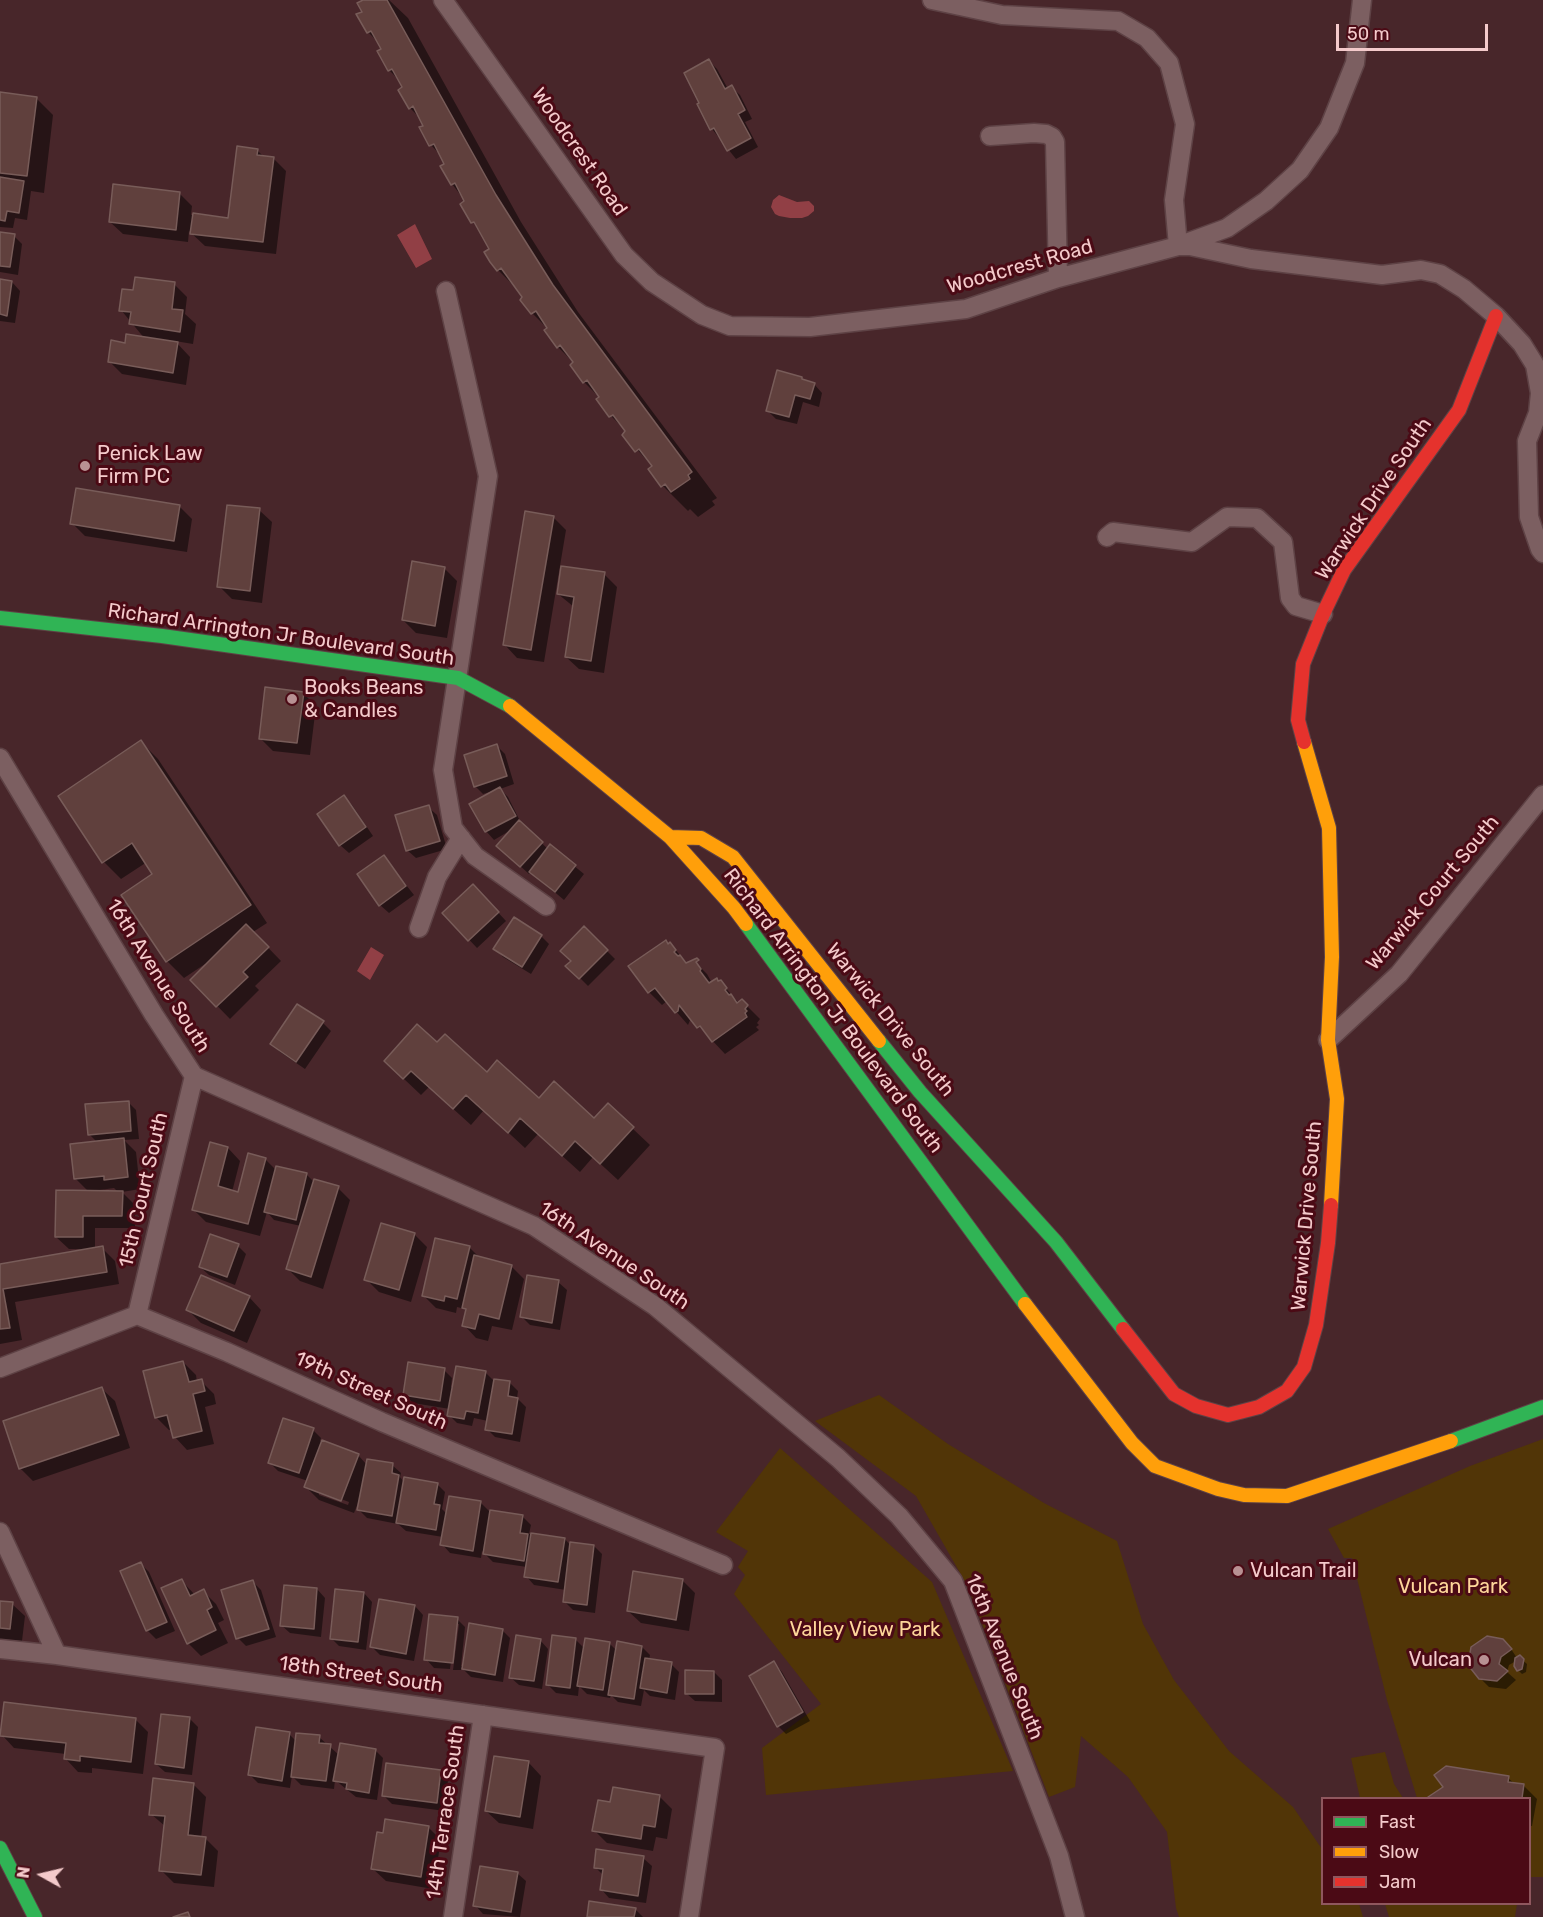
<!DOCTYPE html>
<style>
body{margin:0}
#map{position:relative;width:1543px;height:1917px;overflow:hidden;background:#48262a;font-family:Rubik,sans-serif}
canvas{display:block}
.legend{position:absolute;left:1321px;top:1797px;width:210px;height:108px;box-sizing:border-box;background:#4b0a15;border:2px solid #8f575e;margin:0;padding:8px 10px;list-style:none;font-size:18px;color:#f4cacb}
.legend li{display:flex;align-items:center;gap:12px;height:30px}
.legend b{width:30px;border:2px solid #8f575e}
.north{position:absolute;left:12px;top:1845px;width:60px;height:60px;-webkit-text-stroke:4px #4b0a15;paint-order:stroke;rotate:278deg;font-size:16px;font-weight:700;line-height:24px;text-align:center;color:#f4cacb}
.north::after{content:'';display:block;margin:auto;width:21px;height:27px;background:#f4cacb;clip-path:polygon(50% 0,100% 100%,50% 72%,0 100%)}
.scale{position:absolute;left:1336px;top:24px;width:152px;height:27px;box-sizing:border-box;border:3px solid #f4cacb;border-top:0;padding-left:8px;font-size:18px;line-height:21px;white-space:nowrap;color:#f4cacb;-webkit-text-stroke:4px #4b0a15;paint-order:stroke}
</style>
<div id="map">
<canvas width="1543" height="1917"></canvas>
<ul class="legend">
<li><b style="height:8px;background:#30b455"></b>Fast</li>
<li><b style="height:8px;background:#ff9f0a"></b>Slow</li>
<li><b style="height:8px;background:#e5322d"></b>Jam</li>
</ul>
<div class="north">N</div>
<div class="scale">50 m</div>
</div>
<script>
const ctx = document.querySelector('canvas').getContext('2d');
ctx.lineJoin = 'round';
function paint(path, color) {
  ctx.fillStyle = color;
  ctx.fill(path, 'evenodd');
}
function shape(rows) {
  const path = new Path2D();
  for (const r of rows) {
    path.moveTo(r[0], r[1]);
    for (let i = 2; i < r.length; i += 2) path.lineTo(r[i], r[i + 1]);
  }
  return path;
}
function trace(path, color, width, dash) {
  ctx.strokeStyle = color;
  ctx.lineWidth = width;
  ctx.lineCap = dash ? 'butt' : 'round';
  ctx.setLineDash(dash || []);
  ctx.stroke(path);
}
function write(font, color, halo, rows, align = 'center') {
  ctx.font = font + ' Rubik,sans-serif';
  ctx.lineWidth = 6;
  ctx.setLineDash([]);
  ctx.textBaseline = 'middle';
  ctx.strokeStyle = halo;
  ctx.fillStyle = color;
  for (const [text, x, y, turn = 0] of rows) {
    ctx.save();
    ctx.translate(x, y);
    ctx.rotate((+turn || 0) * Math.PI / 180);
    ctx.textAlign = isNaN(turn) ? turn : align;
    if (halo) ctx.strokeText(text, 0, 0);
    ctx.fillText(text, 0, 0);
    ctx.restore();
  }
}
paint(shape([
 [879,1395,948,1444,1044,1503,1117,1541,1143,1624,1174,1680,1229,1751,1293,1807,1322,1849,1322,1904,1359,1904,1363,1917,1179,1917,1176,1908,1167,1832,1128,1777,1081,1736,1075,1787,1049,1797,967,1585,916,1496,815,1421],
 [1543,1439,1543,1877,1530,1877,1530,1798,1417,1798,1387,1700,1352,1558,1344,1558,1328,1529,1470,1466],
 [780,1448,932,1582,1013,1771,766,1795,762,1748,821,1704,734,1594,745,1575,738,1567,748,1551,716,1532],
 [1385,1752,1394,1784,1403,1798,1360,1798,1351,1758],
 [1385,1904,1517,1904,1515,1917,1389,1917]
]), '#513507');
paint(shape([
 [779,195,797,202,809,201,814,206,814,211,808,216,802,218,790,218,779,216,775,214,771,207,773,200],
 [415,224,432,259,416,268,397,235],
 [371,947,384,955,370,980,357,971]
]), '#913f45');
paint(shape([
 [367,0,389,0,408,18,521,222,578,312,717,498,712,501,715,505,698,517,690,509,688,511,663,486,653,467,624,435,627,432,611,416,598,400,600,398,584,382,574,363,558,347,548,329,532,313,523,295,498,270,491,250,462,204,466,202,452,184,442,157,431,145,421,128,425,127,421,119,410,108,400,90,404,88,400,81,389,70,381,45,368,32,363,12],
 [709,61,717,69,728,89,731,87,740,95,752,119,745,122,758,147,736,159,712,129,699,105,701,103],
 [0,94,36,98,53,115,44,193,31,191,27,220,15,218,13,228,0,227],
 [257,150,264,157,273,158,286,171,276,254,205,246,189,231,188,242,123,234,110,222,180,194,192,206,191,215,230,220],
 [0,234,14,236,22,244,18,275,0,272],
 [0,281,12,282,20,291,15,323,0,321],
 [174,284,187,297,185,314,196,324,193,344,175,341,190,357,186,385,122,374,110,362,126,344,145,339,121,310,134,292],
 [802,378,806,382,814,384,822,393,819,407,803,402,797,424,776,419,767,410],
 [179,506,192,519,187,552,85,536,72,523],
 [259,510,272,522,262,603,232,599,219,586],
 [553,517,566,530,544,662,517,658,505,645],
 [444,568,457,581,447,638,416,633,403,620],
 [604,574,617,587,604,673,579,669,566,657,574,607,558,594],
 [303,693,316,706,310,755,273,751,260,738],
 [141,742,158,759,267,923,253,932,281,961,255,986,259,990,230,1019,192,980,206,965,205,964,184,978,167,961,155,874,147,862,121,879,104,862,60,797],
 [497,746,505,754,514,784,500,789,508,797,522,825,548,849,550,846,584,874,564,900,531,872,529,874,507,854,511,830,494,840,486,831,491,794,490,792,483,794,475,786],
 [344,797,352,805,373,836,349,853,340,845],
 [428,807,437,815,447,849,416,858,407,850],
 [384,857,414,895,389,913,380,905],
 [481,894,506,921,477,948,444,913],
 [584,928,615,959,588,986,568,966,573,961],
 [541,936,549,944,531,974,503,957,495,948],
 [670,944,688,964,694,961,707,974,712,983,720,982,739,1003,742,1001,760,1019,757,1023,759,1025,756,1027,759,1030,725,1054,691,1018,688,1025,667,1001,662,1005,649,992],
 [323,1023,331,1031,305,1069,280,1052,272,1044],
 [437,1045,487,1074,539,1100,595,1120,632,1128,650,1145,618,1180,593,1157,580,1172,538,1134,525,1148,484,1110,471,1125,429,1087,421,1095,403,1078],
 [128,1102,136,1110,139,1139,124,1140,136,1152,140,1189,122,1192,135,1205,135,1228,95,1228,95,1249,102,1248,115,1261,119,1284,15,1302,22,1340,0,1344,0,1265,84,1249,69,1249,56,1237,89,1192,76,1179,98,1143,89,1134],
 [114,1188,118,1192,100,1192,100,1190],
 [228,1148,240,1161,232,1192,239,1194,265,1159,276,1170,277,1167,307,1175,314,1182,338,1188,350,1200,323,1289,300,1281,288,1269,301,1226,274,1220,267,1212,260,1236,206,1222,193,1209],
 [414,1234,427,1247,411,1302,379,1292,366,1279],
 [238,1246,246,1254,235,1285,209,1275,200,1267],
 [469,1247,480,1258,511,1266,524,1279,512,1330,492,1326,488,1341,476,1338,464,1325,467,1311,465,1309,457,1307,456,1313,436,1308,423,1295],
 [558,1282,567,1290,560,1330,530,1325,522,1317],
 [249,1297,261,1310,247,1343,201,1323,188,1310],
 [183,1362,196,1375,197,1382,201,1381,214,1394,216,1404,205,1407,214,1444,187,1450,175,1437,172,1429,169,1430,156,1417],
 [444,1370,452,1378,451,1387,454,1388,485,1372,495,1382,510,1383,518,1391,517,1398,526,1407,520,1442,495,1437,487,1429,488,1421,474,1418,472,1426,457,1423,449,1415,450,1409,413,1403,404,1394],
 [102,1389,115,1401,130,1448,33,1481,20,1468],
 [313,1430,321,1438,320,1441,358,1455,367,1465,392,1465,401,1473,400,1477,404,1482,437,1484,445,1492,442,1509,447,1514,450,1498,481,1503,489,1511,523,1517,531,1525,529,1534,565,1539,571,1546,594,1546,602,1554,595,1613,573,1610,565,1602,566,1590,534,1585,526,1576,527,1567,493,1562,482,1551,481,1558,450,1553,442,1544,443,1537,406,1531,398,1524,367,1518,359,1510,360,1498,354,1513,319,1500,306,1487,308,1481,278,1471,270,1463],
 [319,1491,349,1502,348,1505,319,1495],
 [141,1564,149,1572,175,1631,156,1639,148,1631,122,1572],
 [182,1581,195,1595,203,1591,216,1604,224,1620,218,1623,228,1643,201,1656,188,1643],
 [683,1581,695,1593,689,1631,641,1623,628,1611],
 [253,1582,261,1590,276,1637,246,1646,238,1638],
 [317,1589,325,1598,321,1637,290,1633,281,1625],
 [364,1593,372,1602,366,1650,339,1646,331,1638],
 [0,1602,12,1604,25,1616,22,1641,0,1639],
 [415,1606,423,1615,414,1661,380,1655,372,1647],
 [457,1619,465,1627,461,1666,464,1667,502,1630,510,1638,503,1682,471,1677,461,1667,461,1670,453,1670,459,1624,456,1624,450,1669,434,1668,426,1659],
 [1487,1637,1511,1649,1517,1658,1519,1657,1527,1664,1526,1672,1522,1674,1518,1670,1516,1661,1509,1665,1507,1672,1516,1680,1506,1689,1489,1687,1480,1678],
 [575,1639,585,1649,609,1643,617,1651,642,1647,650,1655,649,1660,671,1664,679,1672,675,1700,650,1696,644,1690,641,1706,618,1702,611,1695,610,1698,587,1694,579,1686,578,1696,556,1693,548,1685],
 [540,1640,548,1649,542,1689,519,1685,510,1677],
 [774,1663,782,1672,810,1721,786,1734,778,1726],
 [714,1672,722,1680,722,1702,695,1701,686,1693],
 [135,1719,148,1732,143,1774,92,1768,92,1773,78,1772,66,1759,66,1754,14,1748,2,1735],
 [190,1719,198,1727,192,1775,165,1772,156,1764],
 [289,1734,297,1742,319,1737,339,1755,375,1750,383,1758,377,1800,356,1797,335,1780,334,1789,301,1785,292,1776,290,1788,258,1783,250,1775],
 [529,1763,541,1776,533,1829,499,1823,486,1811],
 [440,1772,448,1780,445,1811,392,1804,384,1796],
 [1508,1778,1515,1784,1524,1786,1537,1799,1532,1826,1530,1826,1530,1798,1430,1797],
 [193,1784,206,1797,201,1838,205,1838,218,1851,214,1887,174,1883,161,1870,166,1827,151,1814],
 [659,1796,672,1809,667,1839,656,1837,653,1851,607,1843,594,1830,611,1804],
 [428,1827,441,1840,433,1889,386,1881,373,1869],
 [643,1858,652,1866,646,1903,609,1898,601,1889,603,1875,595,1867],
 [517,1873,526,1881,520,1917,483,1914,475,1905],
 [635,1909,643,1917,588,1917]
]), '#0007');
const building = shape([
 [363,0,387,0,496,195,553,285,692,472,688,475,690,479,671,492,665,484,661,487,648,469,652,466,639,449,635,452,622,435,625,431,613,415,609,417,596,399,599,397,587,380,583,383,570,365,573,362,560,345,557,348,544,330,547,328,536,311,531,314,520,300,522,297,501,268,497,271,490,262,484,252,489,249,474,222,471,223,460,204,464,201,455,183,451,185,440,166,444,164,434,144,429,146,419,127,423,126,413,106,409,109,398,90,402,87,392,69,388,71,377,51,381,49,371,31,367,33,356,14,362,12,357,3,363,0],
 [709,59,725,89,732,85,745,110,738,114,751,138,727,151,714,128,710,130,697,104,699,103,684,73,709,59],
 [0,92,37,97,27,176,0,173,0,92],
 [237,146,258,149,257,155,274,157,263,242,190,234,193,213,228,218,237,146],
 [0,177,24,181,19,213,7,211,5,221,0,220,0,177],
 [113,184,180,192,176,230,109,222,113,184],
 [0,232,15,234,10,267,0,266,0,232],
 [135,277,175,282,172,309,183,310,180,332,129,324,131,312,119,311,122,289,133,290,135,277],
 [0,279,12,281,7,316,0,314,0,279],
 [126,334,178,342,173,373,108,362,111,340,125,343,126,334],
 [777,370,802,377,802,379,815,383,810,399,795,395,789,417,766,411,777,370],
 [76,488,180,505,174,541,70,524,76,488],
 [227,505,260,508,250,591,217,587,227,505],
 [525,511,554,516,531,650,503,645,525,511],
 [412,561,445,567,435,626,402,620,412,561],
 [561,566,605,572,591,661,565,657,574,597,557,594,561,566],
 [265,687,304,692,297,743,259,739,265,687],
 [141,740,251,905,166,962,121,895,152,874,132,843,102,863,58,796,141,740],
 [497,744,507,776,474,787,464,755,497,744],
 [500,787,516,816,485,832,469,804,500,787],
 [344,795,366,827,339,846,317,814,344,795],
 [429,805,440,841,406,851,395,815,429,805],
 [519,820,543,842,520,867,496,846,519,820],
 [550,844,576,865,555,892,529,872,550,844],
 [384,855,406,886,379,906,357,874,384,855],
 [473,884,499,912,468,941,442,913,473,884],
 [514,917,542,935,522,967,493,949,514,917],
 [246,924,269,947,243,972,248,977,216,1007,190,980,246,924],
 [584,926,608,950,579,979,565,966,571,961,560,951,584,926],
 [666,940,668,944,670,942,676,950,674,952,678,956,680,955,686,963,697,958,699,960,696,962,701,969,700,971,709,983,717,978,718,981,721,980,727,988,725,990,729,995,731,994,737,1003,742,999,748,1005,745,1009,747,1011,745,1013,747,1017,712,1042,700,1026,697,1028,679,1005,678,1011,675,1013,655,988,648,993,628,966,666,940],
 [297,1004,324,1021,296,1062,270,1044,297,1004],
 [417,1024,437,1042,445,1034,487,1072,497,1060,539,1098,554,1081,594,1118,608,1103,634,1127,600,1164,575,1141,562,1156,520,1118,508,1133,466,1095,453,1109,411,1071,403,1079,384,1061,417,1024],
 [129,1101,131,1131,88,1135,85,1104,129,1101],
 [124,1138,128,1177,104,1180,104,1176,74,1179,70,1144,124,1138],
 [210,1142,228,1147,218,1186,238,1192,248,1153,266,1158,248,1224,192,1210,210,1142],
 [276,1166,307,1173,296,1220,264,1212,276,1166],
 [314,1179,339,1186,311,1277,286,1269,314,1179],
 [56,1190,123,1191,122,1216,83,1216,83,1237,55,1237,56,1190],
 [381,1223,415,1233,399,1290,364,1280,381,1223],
 [210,1234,239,1244,227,1277,199,1267,210,1234],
 [435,1238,470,1246,457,1299,445,1296,444,1301,422,1296,435,1238],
 [103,1246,107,1272,3,1289,10,1328,0,1329,0,1264,103,1246],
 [474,1255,512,1265,499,1319,479,1314,475,1329,462,1326,466,1309,462,1308,474,1255],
 [201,1275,250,1296,234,1331,186,1310,201,1275],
 [527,1275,559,1280,552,1323,520,1317,527,1275],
 [183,1361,189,1382,202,1379,205,1391,193,1394,202,1431,173,1438,167,1415,155,1418,143,1371,183,1361],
 [408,1362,445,1368,440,1401,403,1395,408,1362],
 [456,1366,486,1371,478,1413,466,1411,464,1419,447,1416,456,1366],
 [494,1379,510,1381,508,1396,518,1398,512,1434,485,1430,494,1379],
 [102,1387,119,1435,19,1469,3,1421,102,1387],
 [283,1418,314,1428,299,1473,268,1463,283,1418],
 [322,1440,359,1454,341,1501,304,1487,322,1440],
 [367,1459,393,1463,392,1473,399,1475,392,1516,357,1510,367,1459],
 [404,1477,438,1483,434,1504,440,1505,436,1530,396,1523,404,1477],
 [449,1496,481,1501,473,1551,440,1545,449,1496],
 [490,1510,523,1515,520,1533,528,1534,524,1561,483,1554,490,1510],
 [531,1533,565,1538,558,1582,524,1577,531,1533],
 [570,1542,594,1545,587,1605,563,1602,570,1542],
 [141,1562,167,1622,146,1631,120,1571,141,1562],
 [633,1571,683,1579,676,1620,627,1611,633,1571],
 [182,1579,190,1596,204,1589,212,1607,207,1610,216,1630,187,1644,161,1588,182,1579],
 [253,1580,269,1629,236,1639,221,1590,253,1580],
 [284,1585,317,1588,314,1629,280,1626,284,1585],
 [335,1589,364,1592,358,1642,330,1639,335,1589],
 [379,1599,415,1605,406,1654,370,1647,379,1599],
 [0,1601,13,1602,10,1629,0,1628,0,1601],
 [429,1614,458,1617,453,1663,424,1660,429,1614],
 [469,1623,503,1629,495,1675,462,1669,469,1623],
 [516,1635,541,1639,534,1681,509,1678,516,1635],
 [552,1635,576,1638,570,1688,546,1685,552,1635],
 [1487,1636,1503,1639,1512,1649,1501,1657,1499,1664,1508,1671,1497,1681,1479,1679,1468,1665,1471,1647,1487,1636],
 [585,1638,610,1642,603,1690,577,1686,585,1638],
 [617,1641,642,1646,634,1699,608,1695,617,1641],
 [1520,1655,1524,1659,1522,1669,1517,1671,1514,1666,1515,1658,1520,1655],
 [645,1658,672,1662,667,1693,640,1688,645,1658],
 [774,1661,803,1712,777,1727,749,1676,774,1661],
 [685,1670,714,1671,714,1694,685,1694,685,1670],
 [4,1702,136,1718,131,1762,80,1756,80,1761,64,1759,66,1743,0,1736,4,1702],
 [161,1714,190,1717,184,1768,155,1764,161,1714],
 [256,1727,290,1732,282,1781,248,1775,256,1727],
 [296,1733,320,1735,319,1743,331,1744,326,1781,291,1777,296,1733],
 [340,1743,376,1749,369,1793,346,1789,347,1783,333,1781,340,1743],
 [494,1756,529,1761,520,1817,485,1811,494,1756],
 [386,1763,441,1770,437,1803,382,1796,386,1763],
 [1446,1766,1509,1776,1508,1782,1524,1784,1522,1798,1429,1798,1428,1797,1443,1787,1434,1775,1446,1766],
 [153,1778,194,1783,188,1835,206,1837,201,1875,159,1871,165,1816,149,1815,153,1778],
 [613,1787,660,1795,655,1827,643,1825,641,1839,592,1831,598,1800,610,1802,613,1787],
 [385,1819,429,1826,421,1877,371,1869,377,1832,383,1833,385,1819],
 [596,1849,644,1856,638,1896,600,1890,603,1869,594,1868,596,1849],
 [480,1866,518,1872,511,1912,473,1906,480,1866],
 [589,1901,636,1908,634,1917,587,1917,589,1901],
 [188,1912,190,1917,173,1917,188,1912]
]);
paint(building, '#60403d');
trace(building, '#785c59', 1.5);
const street = shape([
 [443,0,624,255,652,282,702,315,730,326,810,327,966,309,1058,278,1178,246,1190,246,1251,259,1382,275,1421,270,1440,274,1464,289,1496,316,1522,344,1535,365,1540,393,1538,413,1527,441,1529,517,1540,549,1543,553],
 [932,0,1002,15,1118,21,1147,38,1169,63,1185,124,1174,200,1178,246,1227,228,1266,201,1300,170,1329,128,1355,63,1362,0],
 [990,136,1034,133,1046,134,1052,137,1055,142,1058,278],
 [446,291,488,476,443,770,453,828,475,856,546,906],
 [1107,537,1113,532,1192,542,1227,517,1257,518,1283,542,1290,598,1296,606,1323,614],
 [0,758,154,1015,194,1076,534,1226,655,1306,838,1458,899,1516,953,1581,1059,1856,1075,1917],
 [419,928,437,877,461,838],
 [1328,1040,1399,974,1543,795],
 [137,1315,194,1076],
 [0,1368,137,1315,227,1352,382,1422,723,1565],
 [0,1532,57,1655],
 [0,1649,57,1655,715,1748,689,1917],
 [453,1917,483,1715]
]);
const fast = shape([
 [0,618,162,636,458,678,510,706],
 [746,924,1025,1304],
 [879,1041,920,1092,1056,1242,1123,1329],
 [1451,1441,1543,1407],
 [0,1848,35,1917]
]);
const slow = shape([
 [510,706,670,837,734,908,746,924],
 [1304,742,1329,828,1332,957,1328,1040,1337,1099,1331,1205],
 [670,837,701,838,733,857,879,1041],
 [1025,1304,1132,1443,1155,1466,1218,1489,1244,1495,1287,1496,1451,1441]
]);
const jam = shape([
 [1304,742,1298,720,1303,664,1323,614,1344,570,1459,410,1496,316],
 [1123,1329,1174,1394,1196,1406,1228,1415,1259,1407,1287,1391,1304,1367,1316,1325,1328,1243,1331,1205]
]);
trace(street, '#5e4245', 21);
trace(fast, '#5e4245', 16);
trace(slow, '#5e4245', 16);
trace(jam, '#5e4245', 16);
trace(street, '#7c5f61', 18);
trace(fast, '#30b455', 14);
trace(slow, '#ff9f0a', 14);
trace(jam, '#e5322d', 14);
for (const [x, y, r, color] of [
 [85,466,6,"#b89193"],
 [292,699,6,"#b89193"],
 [1238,1571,6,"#b89193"],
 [1484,1660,6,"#b89193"]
]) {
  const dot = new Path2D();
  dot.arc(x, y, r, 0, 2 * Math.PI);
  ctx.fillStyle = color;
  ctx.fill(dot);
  trace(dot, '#4b0a15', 2);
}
write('20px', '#f4cacb', '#4b0a15', [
 ["Woodcrest Road",579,152,55],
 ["Woodcrest Road",1020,267,-16],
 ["Warwick Drive South",1374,499,-56],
 ["Richard Arrington Jr Boulevard South",281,635,8],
 ["Warwick Court South",1433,893,-50],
 ["16th Avenue South",158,976,58],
 ["Richard Arrington Jr Boulevard South",833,1011,53],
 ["Warwick Drive South",890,1020,51],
 ["15th Court South",144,1190,-77],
 ["Warwick Drive South",1307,1216,-85],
 ["16th Avenue South",614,1256,34],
 ["19th Street South",371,1391,24],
 ["16th Avenue South",1004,1657,68],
 ["18th Street South",361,1675,8],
 ["14th Terrace South",446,1812,-82]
]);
write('20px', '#f4cacb', '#4b0a15', [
 ["Penick Law",97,454],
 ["Firm PC",97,477],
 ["Books Beans",304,688],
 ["& Candles",304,711],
 ["Vulcan Trail",1250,1571],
 ["Vulcan",1472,1660,"right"]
], 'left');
write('20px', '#fed69a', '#4b0a15', [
 ["Vulcan Park",1453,1587],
 ["Valley View Park",865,1630]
]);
</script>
